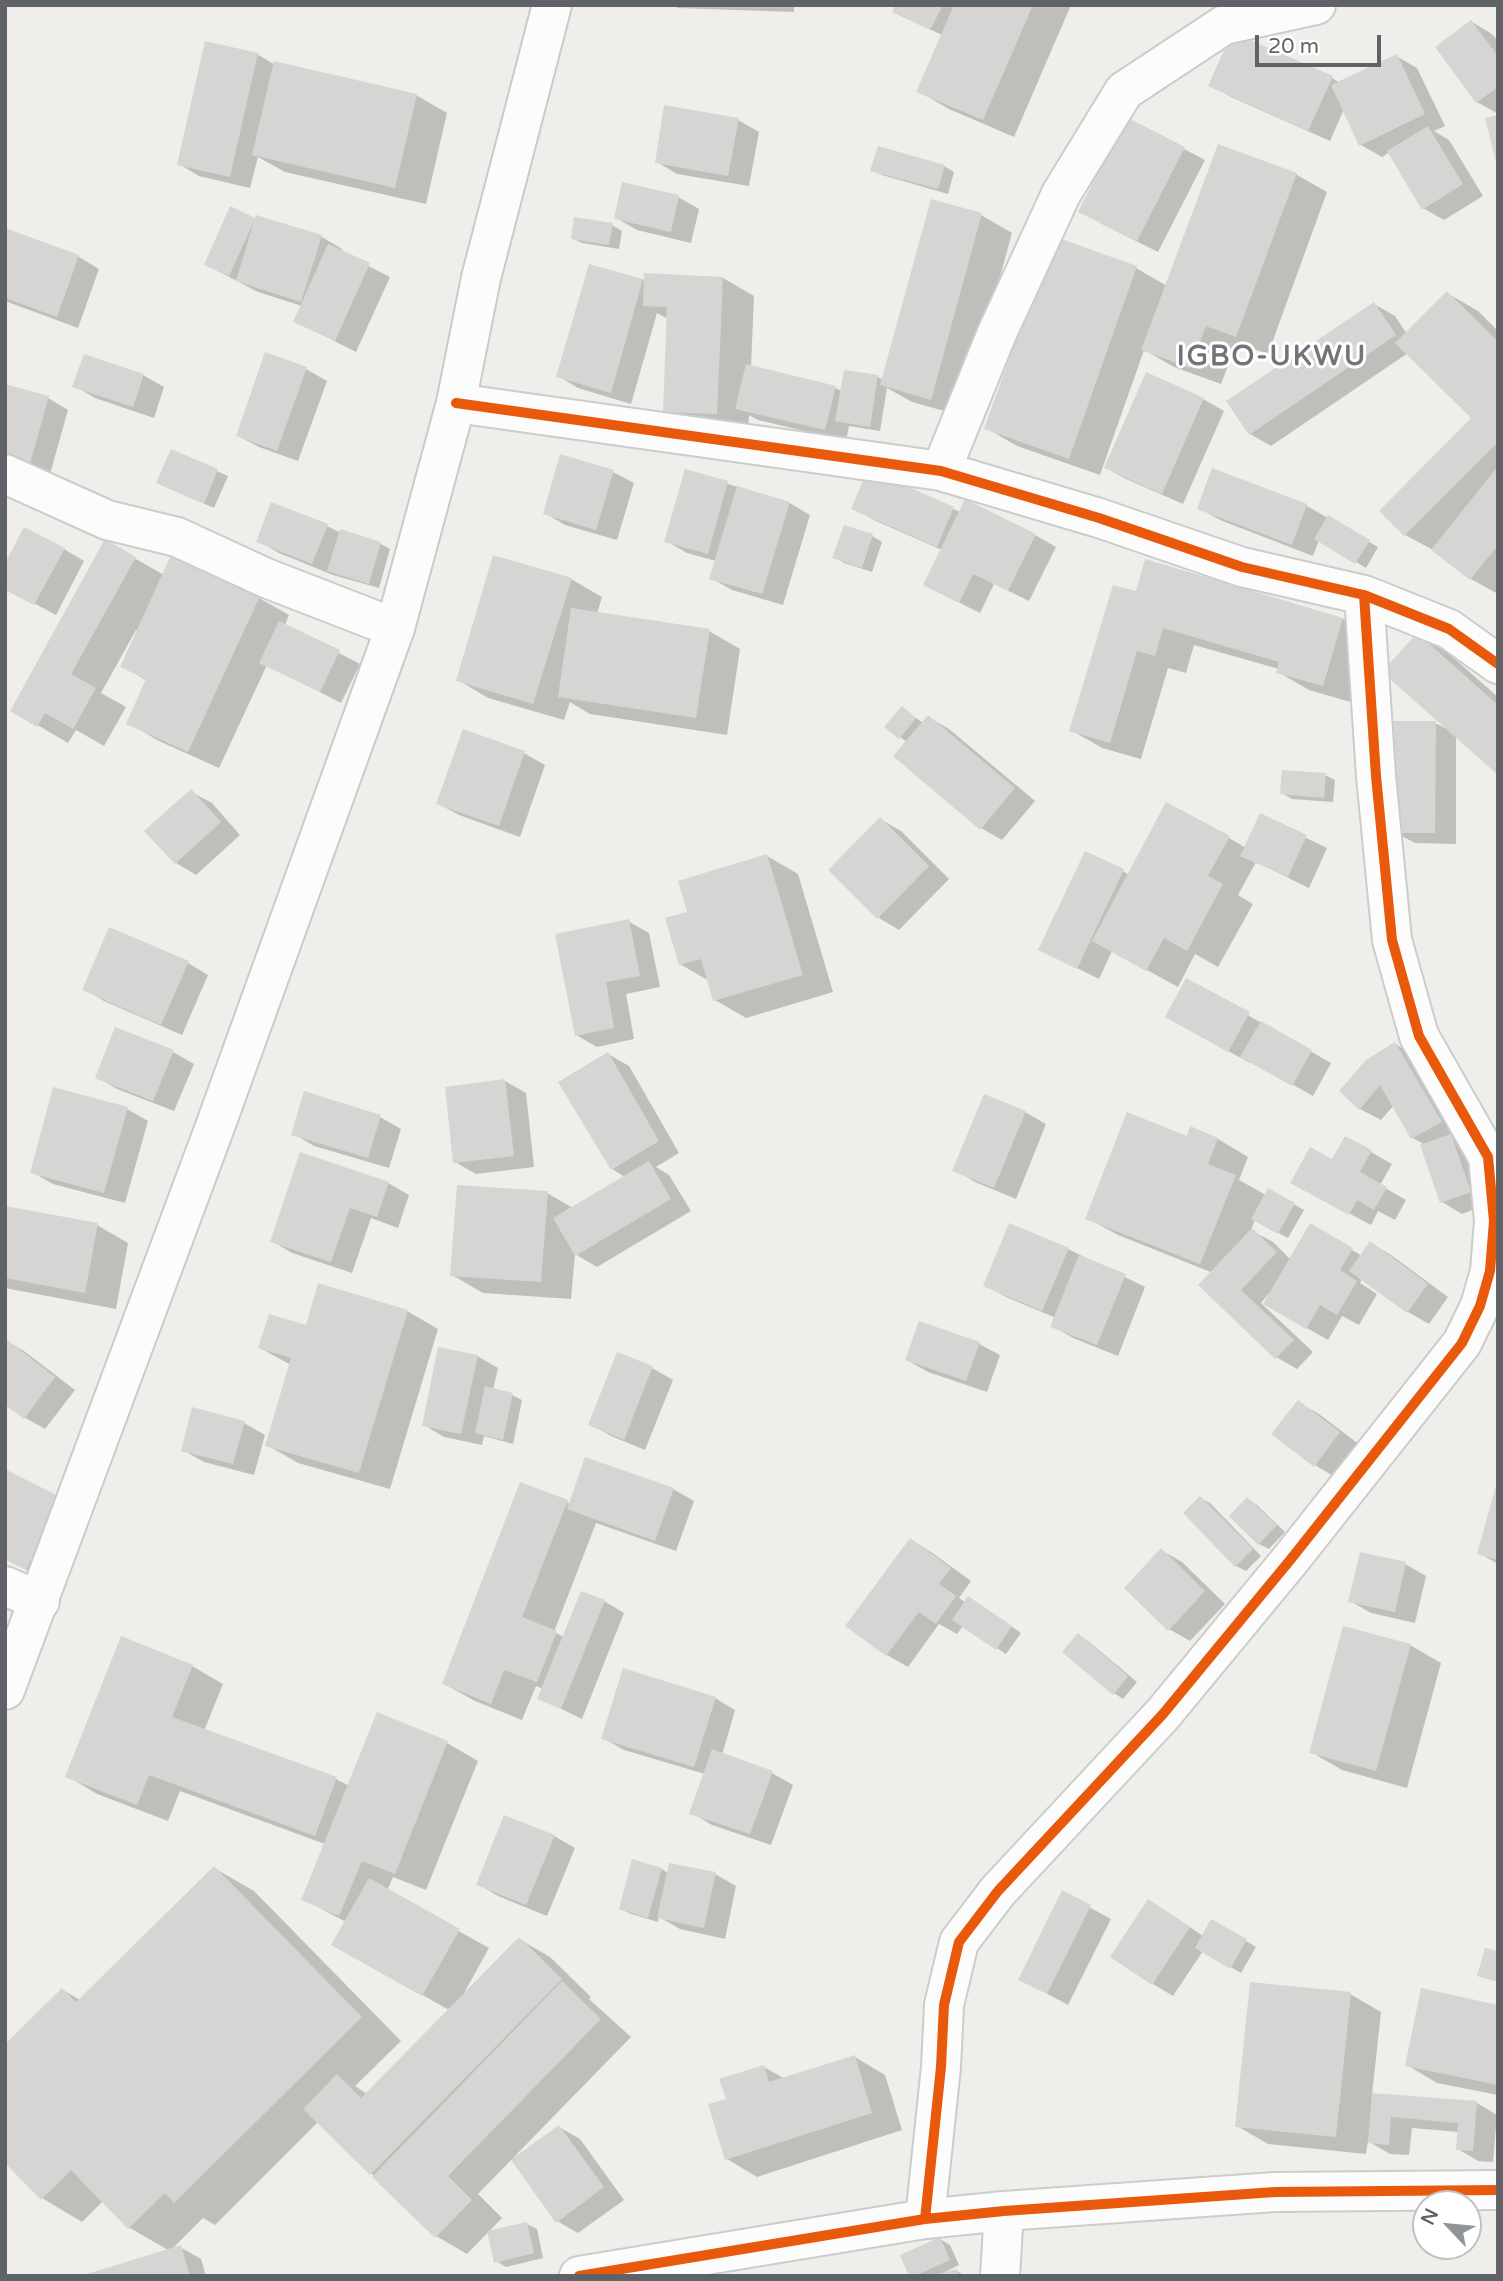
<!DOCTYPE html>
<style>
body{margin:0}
#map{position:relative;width:1503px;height:2281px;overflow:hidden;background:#efeeea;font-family:"Varela Round",sans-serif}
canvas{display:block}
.frame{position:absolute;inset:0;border:7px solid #5f6368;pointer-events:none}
.north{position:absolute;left:1412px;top:2190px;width:70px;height:70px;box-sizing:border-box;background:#fff;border:2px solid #bfc1c3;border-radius:50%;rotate:296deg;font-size:19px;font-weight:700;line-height:28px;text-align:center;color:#5f6368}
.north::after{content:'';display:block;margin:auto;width:24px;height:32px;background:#919496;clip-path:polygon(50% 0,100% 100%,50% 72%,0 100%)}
.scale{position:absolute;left:1255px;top:35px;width:126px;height:32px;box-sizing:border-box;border:4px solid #5f6368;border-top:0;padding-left:9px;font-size:21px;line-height:24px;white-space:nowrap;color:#5f6368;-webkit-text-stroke:5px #fff;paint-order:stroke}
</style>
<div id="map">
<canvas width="1503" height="2281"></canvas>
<div class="frame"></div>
<div class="north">N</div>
<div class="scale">20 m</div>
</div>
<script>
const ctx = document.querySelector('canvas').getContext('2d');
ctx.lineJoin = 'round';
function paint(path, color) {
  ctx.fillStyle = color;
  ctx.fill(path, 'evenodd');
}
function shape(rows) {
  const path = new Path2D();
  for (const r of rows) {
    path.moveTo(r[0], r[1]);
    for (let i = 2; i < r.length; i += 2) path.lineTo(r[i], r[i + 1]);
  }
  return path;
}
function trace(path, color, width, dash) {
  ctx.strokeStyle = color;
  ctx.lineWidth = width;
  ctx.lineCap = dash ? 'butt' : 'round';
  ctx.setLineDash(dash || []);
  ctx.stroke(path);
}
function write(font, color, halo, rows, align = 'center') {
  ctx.font = font + ' "Varela Round",sans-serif';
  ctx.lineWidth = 6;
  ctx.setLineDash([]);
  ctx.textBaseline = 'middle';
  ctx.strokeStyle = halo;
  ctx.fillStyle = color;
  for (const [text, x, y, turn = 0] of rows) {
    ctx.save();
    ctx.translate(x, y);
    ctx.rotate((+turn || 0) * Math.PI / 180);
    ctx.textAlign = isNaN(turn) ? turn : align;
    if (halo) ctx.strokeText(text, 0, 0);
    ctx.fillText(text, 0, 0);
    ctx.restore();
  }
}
paint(shape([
 [672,5,794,5,794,12,678,8],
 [897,5,1071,5,1014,137,949,109,918,91,942,35,904,17],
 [1472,22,1492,34,1498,41,1498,114,1477,102],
 [257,54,275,65,416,95,447,113,426,204,285,172,258,157,250,188,199,176,179,164],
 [1396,56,1417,68,1445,126,1434,131,1449,140,1483,196,1444,220,1423,208,1390,152,1382,157,1361,145,1344,109,1330,141,1231,97,1210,85,1332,78,1340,83],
 [1127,119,1205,160,1158,252,1100,223],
 [738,120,759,132,749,186,677,174,657,162],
 [1219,146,1297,175,1327,192,1268,354,1237,343,1221,384,1174,367,1144,350,1100,475,1017,446,986,428,1136,268,1167,286],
 [944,166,954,172,948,194,882,175,872,170],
 [678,197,699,209,691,243,637,230,616,218],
 [932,201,981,215,1012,233,962,416,912,402,887,388,880,431,849,426,846,441,758,420,749,415,748,431,696,428,665,411,668,319,657,313,631,404,578,388,558,376,643,280,646,282,723,278,754,296,751,367,835,388,842,391,845,372,878,377,883,380],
 [257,217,322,237,342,249,341,252,390,277,356,352,295,321,302,306,258,292,206,265],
 [612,225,622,231,619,249,582,243,572,238],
 [5,230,79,257,99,269,78,328,5,301],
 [1447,293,1478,311,1498,331,1498,594,1471,579,1437,552,1405,535,1473,418,1408,353,1271,446,1250,434,1374,304,1395,316,1407,334],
 [306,369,327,381,298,461,259,447,238,436],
 [143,375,164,387,154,418,95,398,75,386],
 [48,398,68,410,50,474,5,462],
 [1203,399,1224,411,1183,504,1126,479,1106,468],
 [172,451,228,476,214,508,158,483],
 [686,471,790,503,810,515,783,605,732,590,711,578,716,561,687,553,666,541],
 [869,471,960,512,1035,535,1056,547,1029,601,994,584,980,613,946,596,942,550,874,520,853,508],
 [1213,471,1307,506,1378,547,1366,568,1319,540,1313,556,1220,520,1199,508],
 [613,472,634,483,617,540,565,525,545,513],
 [272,504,327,526,341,533,341,531,381,544,390,549,379,588,333,575,279,553,258,541],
 [872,536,882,542,872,572,844,563,834,557],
 [106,542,164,575,259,598,289,615,285,625,360,664,341,703,267,665,219,768,159,741,128,723,147,681,123,666,139,631,136,630,101,693,126,707,104,746,76,730,68,743,12,710],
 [64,549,84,561,56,615,15,593],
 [571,579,602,597,597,614,709,631,740,649,727,735,590,714,570,702,564,720,488,698,458,680],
 [1137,593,1343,619,1373,637,1354,703,1309,690,1278,672,1279,669,1194,645,1186,673,1168,668,1141,759,1102,748,1071,730],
 [1417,635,1448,653,1498,697,1498,773,1456,735,1456,844,1415,843,1394,832,1435,723,1447,729,1448,728],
 [902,708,923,723,928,717,949,729,1035,801,1002,840,981,828,907,742,900,737],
 [464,732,524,753,545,765,520,837,459,815,439,804],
 [1325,775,1335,780,1333,802,1292,799,1282,793],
 [191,792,212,803,240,835,196,875,176,863],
 [1261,816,1327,848,1309,888,1256,862,1238,895,1253,904,1218,967,1195,954,1178,987,1112,951,1099,979,1041,950,1123,871,1129,875,1229,838,1246,848],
 [880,819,901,831,949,879,899,930,879,918,831,870],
 [767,856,798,874,833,992,746,1018,715,1000,709,981,680,964,689,913],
 [628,921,649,933,660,987,626,994,634,1039,597,1047,576,1035],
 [188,963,208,975,182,1035,104,1001,84,989],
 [1187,980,1331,1063,1313,1096,1251,1061,1250,1063,1188,1029],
 [1395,1044,1416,1056,1461,1134,1454,1138,1472,1148,1491,1203,1462,1214,1442,1202,1425,1145,1413,1138,1394,1105,1381,1120,1360,1109],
 [173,1052,194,1064,174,1111,117,1089,97,1077],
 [608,1054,629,1066,679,1153,656,1167,669,1175,691,1211,597,1267,575,1254,571,1299,483,1293,452,1275,547,1193,573,1208,625,1177,612,1169],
 [505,1081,526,1093,534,1167,476,1174,455,1162],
 [127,1109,148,1121,125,1203,53,1184,32,1172],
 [1025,1112,1046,1124,1016,1199,975,1182,955,1170],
 [380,1117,401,1129,389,1168,314,1146,294,1134],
 [1191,1128,1218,1139,1248,1157,1239,1180,1266,1195,1269,1190,1304,1210,1288,1238,1255,1220,1251,1230,1273,1242,1291,1260,1311,1226,1362,1256,1371,1243,1391,1255,1448,1297,1429,1324,1408,1312,1362,1279,1360,1283,1377,1294,1359,1325,1342,1316,1328,1340,1265,1304,1269,1293,1261,1303,1313,1352,1297,1369,1276,1357,1213,1273,1118,1235,1087,1218,1188,1138],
 [1346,1138,1392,1164,1380,1185,1406,1200,1395,1220,1378,1211,1371,1225,1313,1194],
 [388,1183,409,1195,398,1228,371,1218,352,1273,292,1253,272,1241],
 [5,1208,97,1225,128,1243,116,1309,5,1288],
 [1068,1249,1145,1287,1118,1356,1073,1338,1052,1326,1056,1318,1006,1297,985,1285],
 [407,1311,438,1329,390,1489,298,1463,267,1445,291,1365,260,1348,307,1327],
 [5,1340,24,1351,75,1390,45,1429,24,1417],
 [979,1344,1000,1355,987,1392,928,1372,907,1360],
 [618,1354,652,1368,673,1380,645,1450,611,1436,590,1424],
 [477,1356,498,1368,493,1390,512,1395,522,1400,513,1444,484,1436,482,1445,444,1437,424,1425],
 [1298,1402,1319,1414,1360,1445,1335,1477,1315,1465],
 [244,1423,265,1435,254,1475,204,1462,183,1450],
 [1498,1486,1498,1564,1479,1553],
 [673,1489,694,1501,676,1551,596,1523,554,1632,564,1637,604,1601,624,1613,582,1719,539,1698,543,1689,536,1686,522,1720,475,1701,444,1684,567,1502,570,1504],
 [1200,1498,1210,1503,1261,1556,1246,1571,1236,1566],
 [1247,1499,1257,1505,1285,1532,1269,1549,1259,1544],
 [61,1500,47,1580,5,1559],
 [911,1540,931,1552,971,1581,959,1598,966,1603,979,1604,1021,1633,1006,1654,963,1626,957,1634,939,1624,908,1667,887,1655,848,1625],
 [1161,1550,1182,1562,1225,1604,1190,1641,1169,1629],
 [1405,1564,1426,1576,1415,1623,1371,1613,1350,1601],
 [1078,1635,1088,1641,1137,1682,1123,1699,1114,1693],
 [1410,1645,1441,1663,1407,1788,1342,1770,1311,1752],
 [192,1666,223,1684,204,1731,336,1779,349,1786,447,1743,478,1761,426,1890,393,1877,387,1891,489,1948,464,1993,519,1939,550,1957,591,1997,589,1999,631,2037,512,2159,559,2127,580,2139,624,2200,578,2233,557,2221,512,2159,478,2194,502,2218,467,2254,436,2236,318,2122,215,2225,203,2218,171,2250,180,2247,201,2259,206,2276,88,2276,168,2250,130,2228,103,2201,82,2222,42,2198,63,1990,80,2000,214,1868,254,1891,401,2041,355,2086,367,2094,449,2010,364,1962,346,1922,303,1899,325,1844,180,1791,168,1821,97,1794,67,1776],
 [715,1698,735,1710,722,1755,772,1773,793,1785,771,1845,712,1825,692,1813,705,1774,624,1750,603,1738],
 [554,1836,575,1848,547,1916,498,1896,478,1884],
 [662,1869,669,1874,715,1874,736,1886,725,1939,680,1929,659,1917,658,1922,631,1914,621,1909],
 [1063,1893,1111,1919,1068,2005,1020,1979],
 [1169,1913,1203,1936,1212,1921,1256,1947,1241,1973,1203,1951,1173,1996,1153,1984],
 [1350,1994,1381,2012,1372,2095,1477,2103,1497,2115,1493,2162,1478,2161,1458,2149,1459,2132,1412,2128,1409,2155,1390,2154,1368,2141,1366,2154,1268,2144,1237,2126],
 [1498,2006,1498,2095,1437,2083,1407,2065],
 [855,2057,885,2075,902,2130,757,2177,727,2159,728,2100,764,2067,785,2079],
 [527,2224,537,2229,543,2258,506,2267,496,2261],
 [940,2239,950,2245,959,2265,943,2273,943,2275,957,2271,965,2276,911,2276]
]), '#0003');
paint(shape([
 [895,5,943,5,930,30,892,12],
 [954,5,1033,5,983,120,916,92],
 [1471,20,1498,56,1498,87,1476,103,1435,47],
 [1232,32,1333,76,1308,131,1208,86],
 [205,41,258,53,230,177,177,165],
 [1397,54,1425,114,1359,146,1331,85],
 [274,61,417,94,395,188,252,155],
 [664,105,739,118,728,176,655,163],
 [1498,115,1498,166,1497,166,1485,118],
 [1126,117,1185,147,1137,241,1078,212],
 [1428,126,1463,184,1422,210,1387,151],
 [1218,144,1297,173,1236,337,1206,326,1190,368,1141,350],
 [878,146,945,165,938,189,870,171],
 [622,182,679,195,671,232,614,219],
 [931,199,982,213,931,400,880,385],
 [230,206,255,218,256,215,322,235,301,302,236,281,254,221,229,276,204,265],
 [574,217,613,223,609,245,571,239],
 [5,228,79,255,57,317,5,298],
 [1053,236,1137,266,1069,459,984,429],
 [328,244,370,263,335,341,293,322],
 [589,264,643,279,611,393,556,377],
 [644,273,723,277,717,414,663,412,667,307,643,306],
 [1447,291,1498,342,1498,442,1404,536,1379,511,1471,418,1395,343],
 [1374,302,1396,335,1249,435,1226,401],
 [265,352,307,367,277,451,236,436],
 [84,354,144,374,133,407,72,387],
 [746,364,836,386,825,430,735,409],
 [844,370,878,375,870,427,835,421],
 [1146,372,1204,398,1162,494,1104,468],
 [5,384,49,396,30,464,5,457],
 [171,449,218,469,204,504,156,483],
 [560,454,614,470,596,530,543,514],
 [1498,466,1498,545,1470,580,1431,550],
 [1212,468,1307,504,1292,545,1197,509],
 [685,469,728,481,708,554,664,542],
 [868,469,954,507,937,547,851,509],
 [737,486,790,502,762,594,709,579],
 [965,499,1036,534,1008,591,973,574,959,603,923,585],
 [271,502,328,524,312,564,256,542],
 [1328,515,1370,540,1355,564,1314,539],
 [844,525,873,534,862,568,832,558],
 [24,527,65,548,34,605,5,590,5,563],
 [340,529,381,542,369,584,327,571],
 [105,539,136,557,71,674,96,688,73,729,45,713,37,727,10,711],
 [171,555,260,596,188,752,126,724,146,679,120,667],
 [493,555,572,578,533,704,456,681],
 [1145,559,1343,618,1323,686,1276,673,1279,662,1163,628,1155,656,1137,651,1110,743,1069,731,1113,585,1136,591],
 [571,608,710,629,696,718,558,697],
 [279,621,340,650,320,692,259,663],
 [1417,633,1498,705,1498,775,1382,672],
 [902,706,916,718,899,739,884,727],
 [928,715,1015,788,980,830,893,756],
 [1393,721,1436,721,1435,833,1392,833],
 [463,729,525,751,499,826,436,804],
 [1282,770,1326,773,1324,798,1280,794],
 [191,789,221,822,175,864,144,831],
 [1166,802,1230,836,1208,876,1223,884,1187,951,1164,938,1146,971,1092,941],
 [1260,813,1307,835,1288,877,1240,856],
 [880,817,929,866,877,919,828,870],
 [1085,851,1124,869,1077,969,1038,950],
 [767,854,803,975,713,1001,701,959,679,965,665,918,687,912,678,881],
 [629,919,640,976,606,982,614,1028,575,1036,555,934],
 [109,927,189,961,161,1025,82,990],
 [1186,978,1250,1012,1228,1052,1165,1017],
 [1261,1021,1312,1050,1292,1086,1240,1057],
 [115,1027,174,1050,153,1101,95,1078],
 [1395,1042,1442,1122,1411,1139,1380,1085,1359,1110,1339,1091,1366,1060],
 [608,1052,659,1141,611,1170,558,1082],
 [505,1079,514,1156,453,1163,445,1087],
 [53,1087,128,1107,104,1193,30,1173],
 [304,1091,381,1115,368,1158,291,1135],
 [984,1094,1026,1111,994,1188,952,1171],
 [1127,1112,1187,1136,1190,1126,1218,1138,1208,1164,1236,1175,1200,1264,1085,1219],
 [1451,1134,1471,1192,1440,1203,1420,1145],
 [1345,1136,1372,1150,1360,1172,1387,1187,1374,1210,1357,1200,1349,1215,1290,1183,1310,1147,1332,1159],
 [300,1152,389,1182,377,1217,350,1208,331,1262,270,1242],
 [649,1161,671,1199,575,1256,553,1218],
 [457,1185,548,1191,541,1282,450,1276],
 [1268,1188,1295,1203,1278,1234,1251,1219],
 [5,1206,98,1223,85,1293,5,1278],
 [1009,1223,1069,1248,1042,1311,983,1286],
 [1310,1223,1353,1248,1340,1270,1357,1281,1337,1315,1320,1305,1306,1329,1263,1304],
 [1252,1228,1277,1252,1241,1290,1294,1340,1275,1359,1198,1285],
 [1370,1241,1428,1284,1407,1313,1349,1271],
 [1079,1255,1126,1274,1097,1345,1050,1327],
 [318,1283,408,1310,359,1473,265,1446,291,1358,258,1348,269,1314,306,1325],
 [919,1321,980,1342,966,1381,905,1360],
 [5,1338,55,1377,24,1419,5,1405],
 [438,1347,478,1355,461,1434,422,1426],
 [617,1352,653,1366,624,1440,588,1425],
 [485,1386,513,1393,503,1440,475,1433],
 [1298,1400,1340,1432,1314,1467,1271,1434],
 [192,1407,245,1421,233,1464,181,1451],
 [585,1457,674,1488,655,1541,567,1509],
 [5,1469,62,1498,26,1570,5,1559],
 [520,1482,568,1500,522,1617,557,1631,537,1682,504,1670,491,1704,442,1684],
 [1497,1482,1498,1482,1498,1560,1477,1554],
 [1200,1496,1253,1549,1235,1567,1183,1513],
 [1247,1497,1277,1525,1258,1545,1229,1516],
 [910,1538,951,1568,939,1584,956,1596,936,1624,919,1612,886,1656,845,1626],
 [1161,1548,1205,1591,1168,1631,1124,1588],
 [1360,1552,1406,1562,1395,1612,1348,1602],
 [581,1591,605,1600,561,1709,537,1699],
 [968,1596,1012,1626,996,1650,952,1620],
 [1343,1626,1411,1644,1376,1771,1309,1753],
 [1078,1633,1128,1676,1113,1695,1062,1652],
 [121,1636,193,1665,172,1717,337,1777,315,1836,149,1775,137,1805,65,1777],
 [623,1668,716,1697,694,1767,601,1739],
 [377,1712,448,1741,395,1874,362,1861,339,1916,301,1900],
 [712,1749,773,1771,750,1834,689,1814],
 [504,1815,555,1835,526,1905,476,1885],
 [632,1859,662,1868,648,1918,619,1909],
 [669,1863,716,1872,704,1928,657,1918],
 [214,1866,362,2017,174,2203,165,2193,128,2229,71,2170,41,2200,5,2163,5,2044,62,1988,76,2002],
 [369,1878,460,1929,422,1996,331,1945],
 [1062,1890,1091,1905,1047,1994,1018,1980],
 [1148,1899,1190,1927,1152,1985,1110,1957],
 [1211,1919,1247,1939,1230,1969,1195,1948],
 [519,1937,562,1979,370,2175,303,2109,337,2074,361,2098],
 [1485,1948,1498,1951,1498,1982,1477,1976],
 [562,1981,601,2019,448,2176,472,2200,435,2238,372,2177],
 [1250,1982,1351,1992,1336,2137,1235,2127],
 [1421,1988,1498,2005,1498,2085,1405,2066],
 [855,2055,872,2113,725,2160,708,2104,726,2099,719,2079,764,2065,769,2082],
 [1372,2093,1477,2101,1473,2151,1456,2150,1458,2123,1391,2117,1389,2145,1368,2143],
 [559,2125,604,2187,556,2223,511,2160],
 [527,2222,534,2253,494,2263,487,2231],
 [940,2237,950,2260,915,2276,909,2276,900,2255],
 [181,2245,190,2276,85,2276,84,2275],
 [957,2269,959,2276,935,2276,935,2275]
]), '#d6d5d3');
const minor = shape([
 [456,403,941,471,1099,518,1242,567,1364,595,1449,629,1498,664],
 [941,471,997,333,1061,194,1124,91,1224,25,1316,5],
 [5,474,107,520,177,537,266,578,395,628],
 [5,1586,40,1601],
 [925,2219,941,2067,944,2005,959,1942,998,1891,1163,1714,1291,1559,1462,1343,1480,1306,1490,1271,1494,1221,1488,1157,1419,1036,1392,940,1376,776,1364,595],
 [579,2276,925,2219,1004,2211,1275,2192,1498,2190],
 [1000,2276,1004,2211]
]);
const secondary = shape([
 [5,1690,216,1124,395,628,456,403,481,278,552,5]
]);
trace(minor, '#cbcccc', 42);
trace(secondary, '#cacacb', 42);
trace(minor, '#fdfcfc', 38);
trace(secondary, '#fdfcfc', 38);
trace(shape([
 [456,403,941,471,1099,518,1242,567,1364,595,1449,629,1498,664],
 [925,2219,941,2067,944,2005,959,1942,998,1891,1163,1714,1291,1559,1462,1343,1480,1306,1490,1271,1494,1221,1488,1157,1419,1036,1392,940,1376,776,1364,595],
 [579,2276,925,2219,1004,2211,1275,2192,1498,2190]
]), '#e8590c', 10);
ctx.letterSpacing = '2px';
write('bold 28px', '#70757a', '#fff', [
 ["IGBO-UKWU",1272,358]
]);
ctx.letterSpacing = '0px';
</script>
